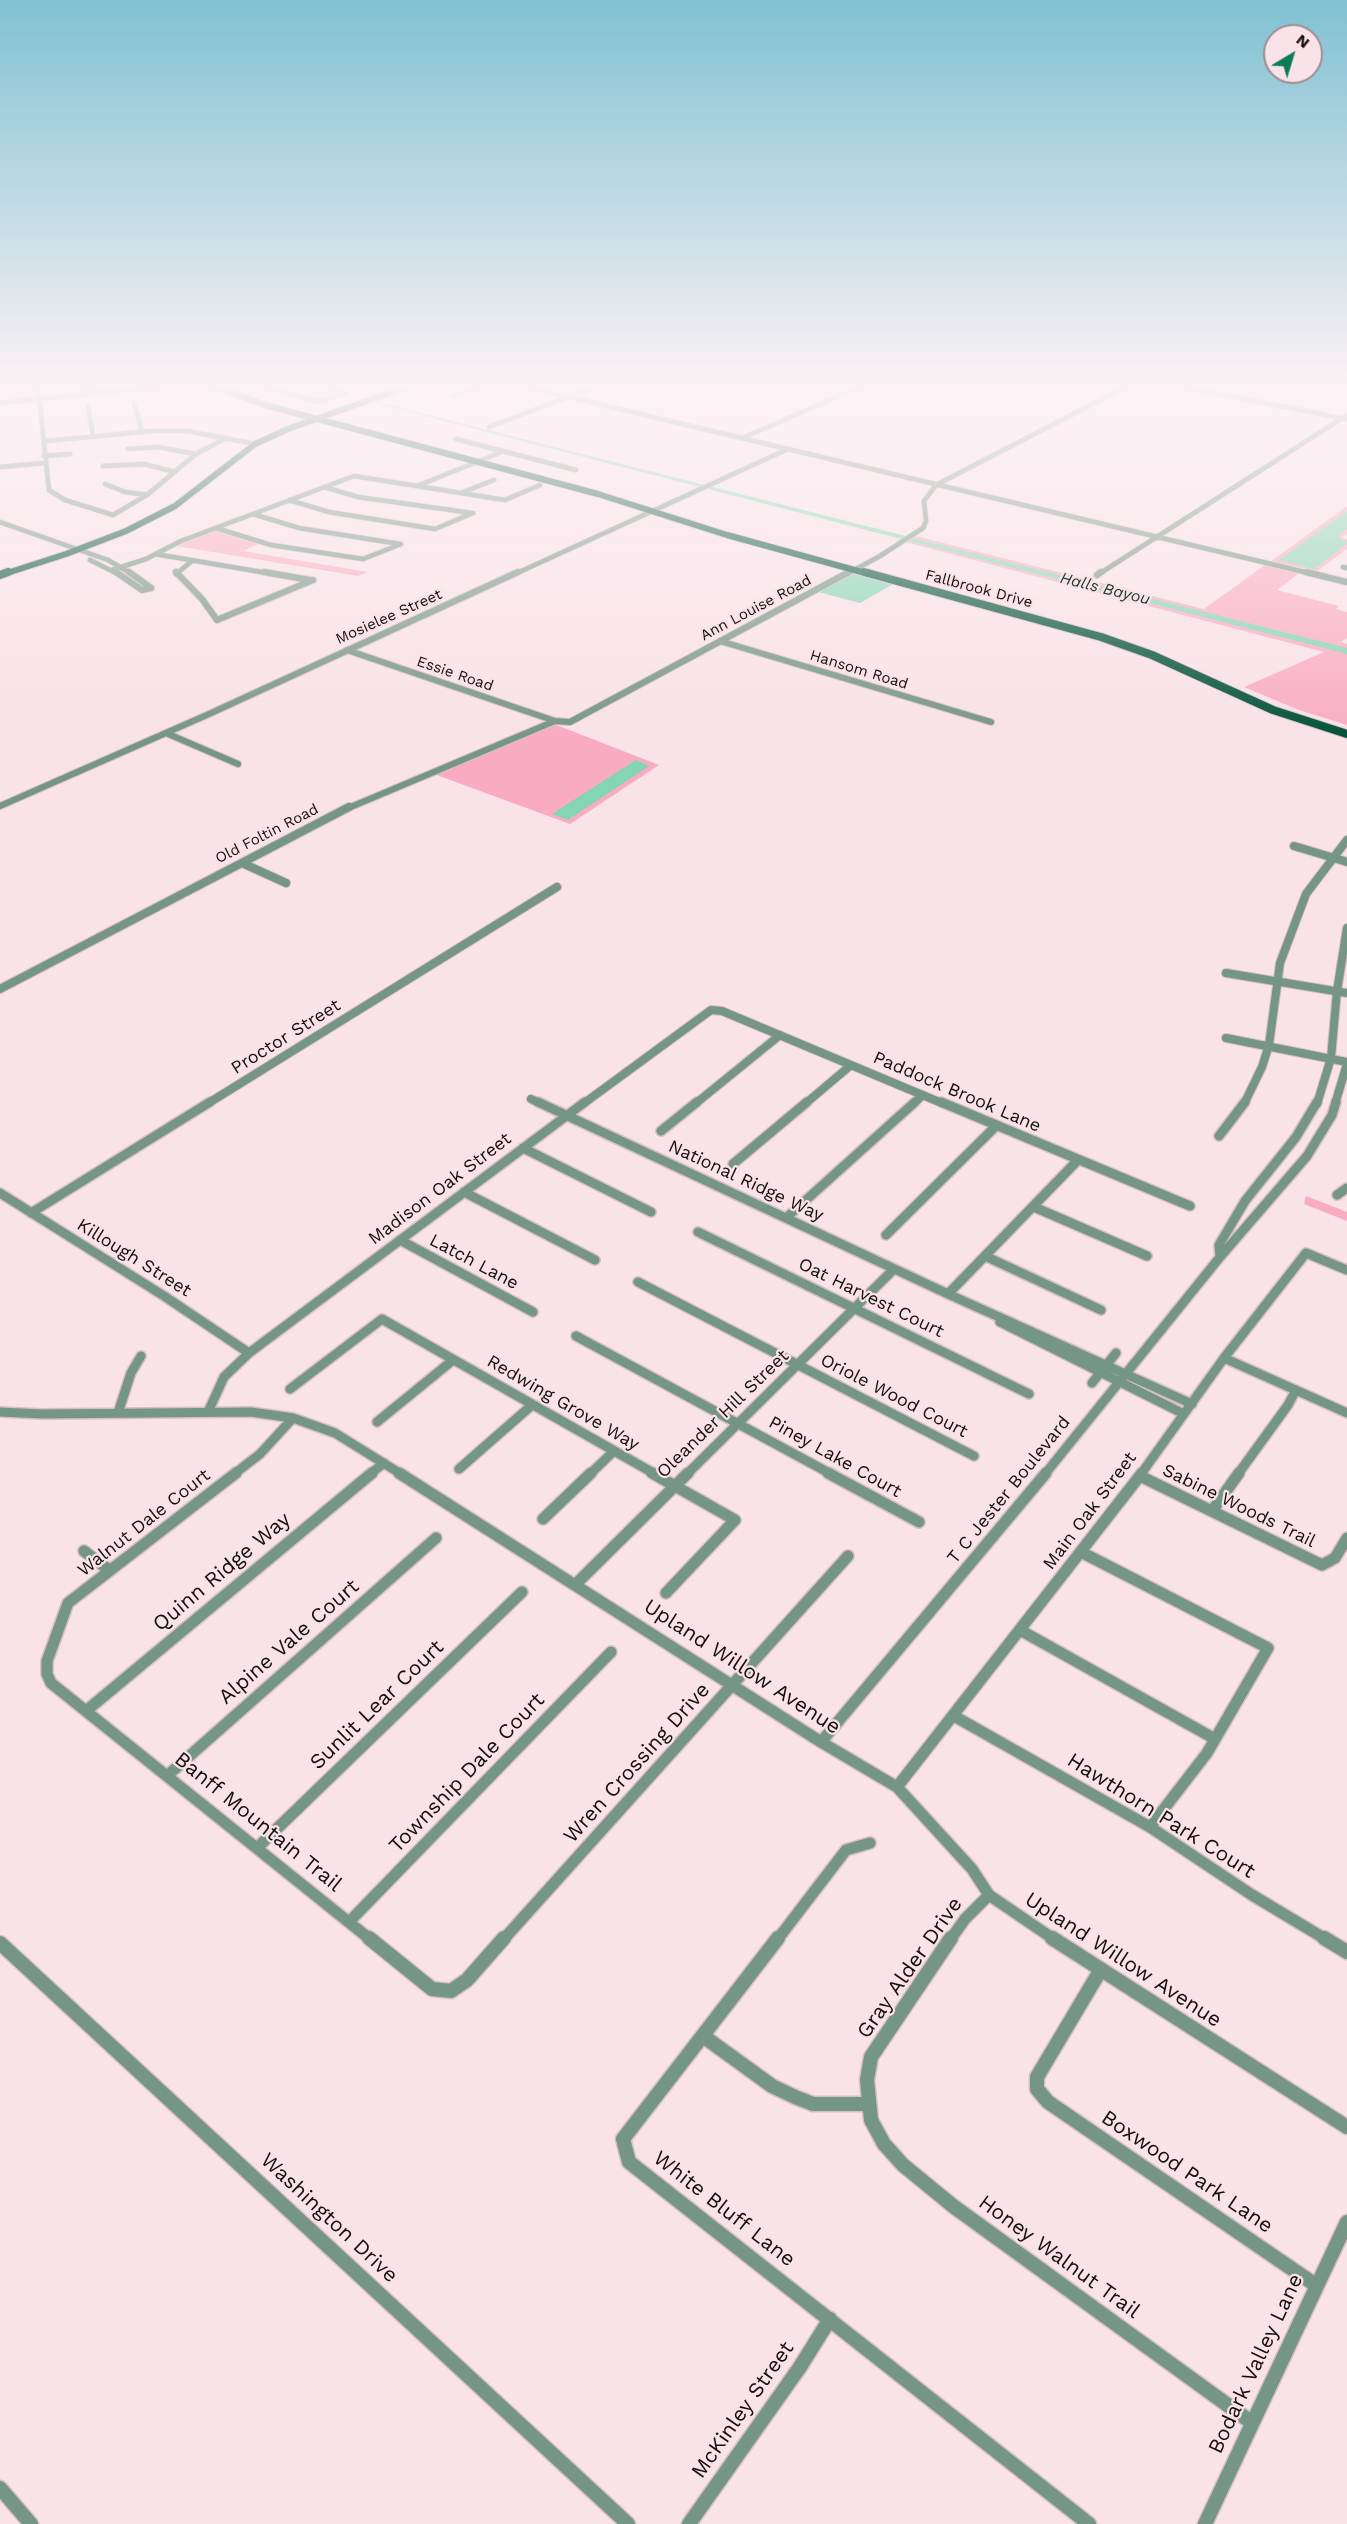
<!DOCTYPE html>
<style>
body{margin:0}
#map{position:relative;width:1347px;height:2524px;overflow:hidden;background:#f9e2e8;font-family:"Work Sans",sans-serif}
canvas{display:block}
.north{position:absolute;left:1263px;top:24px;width:60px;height:60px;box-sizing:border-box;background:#f9e2e8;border:2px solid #9e8d91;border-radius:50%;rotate:38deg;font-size:16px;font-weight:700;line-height:24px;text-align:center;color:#150e0f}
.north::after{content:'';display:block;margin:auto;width:21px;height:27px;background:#0c7c58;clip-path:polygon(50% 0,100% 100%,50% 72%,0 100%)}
</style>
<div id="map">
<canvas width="1347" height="2524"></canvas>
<div class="north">N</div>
</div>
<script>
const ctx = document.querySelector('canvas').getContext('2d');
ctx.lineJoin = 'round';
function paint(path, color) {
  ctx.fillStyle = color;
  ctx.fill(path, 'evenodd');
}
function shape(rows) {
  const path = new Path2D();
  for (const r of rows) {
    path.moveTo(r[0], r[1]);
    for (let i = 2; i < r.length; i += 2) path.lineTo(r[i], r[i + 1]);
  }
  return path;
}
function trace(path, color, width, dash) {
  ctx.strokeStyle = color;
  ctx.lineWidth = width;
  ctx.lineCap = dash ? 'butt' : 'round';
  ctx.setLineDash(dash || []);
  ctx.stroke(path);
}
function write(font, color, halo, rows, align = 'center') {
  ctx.font = font + ' "Work Sans",sans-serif';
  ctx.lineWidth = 4.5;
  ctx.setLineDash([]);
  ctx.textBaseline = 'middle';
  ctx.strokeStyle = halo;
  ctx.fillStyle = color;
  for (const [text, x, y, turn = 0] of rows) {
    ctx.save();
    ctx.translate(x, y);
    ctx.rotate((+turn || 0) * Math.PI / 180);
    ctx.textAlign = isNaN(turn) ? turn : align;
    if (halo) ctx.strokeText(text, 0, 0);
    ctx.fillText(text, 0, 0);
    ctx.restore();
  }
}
paint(shape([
 [1347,506,1347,534,1342,538,1347,539,1347,549,1317,571,1270,562],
 [212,530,218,530,261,543,243,551,368,572,358,576,176,546],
 [916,536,1204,609,1265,565,1299,573,1277,590,1339,606,1336,609,1347,612,1347,638,1341,642,1347,644,1347,725,1299,710,1244,687,1324,652,905,542],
 [554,724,659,765,570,824,434,774],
 [1306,1196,1347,1212,1347,1221,1304,1204]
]), '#f9abc1');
paint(shape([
 [1347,511,1347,529,1337,537,1347,541,1347,544,1314,569,1279,560],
 [854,572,895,583,860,603,818,592],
 [636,760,649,766,568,820,552,814]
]), '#84d5b1');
paint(shape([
 [374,401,1347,648,1347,654,374,403,374,401]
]), '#84d5b1');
const minorFar5 = shape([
 [38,386,49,490,65,500,113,515,147,495,196,454,226,438],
 [261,386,315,401,323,401,346,392,328,386],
 [523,386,1313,574],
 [1179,386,1345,419],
 [84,387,96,386],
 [455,395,480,386],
 [134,402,142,432],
 [0,403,167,386],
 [88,406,93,436],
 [489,427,597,386],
 [742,438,862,386],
 [456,439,576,470],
 [46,441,152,431,188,431,255,444],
 [128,449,158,447,196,454],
 [44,456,70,454],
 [103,466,144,464,175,472],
 [0,467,45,463],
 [105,484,125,492,147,495],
 [417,486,504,451],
 [324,487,358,497,472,513],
 [463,492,494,480],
 [289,500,329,512,435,529,473,513],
 [253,514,299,528,400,544],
 [0,522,108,560,132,574],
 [216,528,271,545,363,559,401,544],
 [155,554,273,574],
 [90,560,118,574],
 [1343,567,1347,568],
 [112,570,146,559,181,541,354,476,505,500,540,485],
 [176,574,192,561],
 [515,574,788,449],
 [847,574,880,556,923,528,926,521,924,501,936,485,1127,386],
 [1099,574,1347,415]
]);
const minorFar4 = shape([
 [116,572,142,590,151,588],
 [129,572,151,588],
 [176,572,202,599,217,620,313,580],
 [264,572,310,580],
 [1306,572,1347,582],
 [1097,575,1101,572],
 [720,641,991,722],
 [347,650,555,721,570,722,849,572],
 [166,733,238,764],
 [0,806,209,714,518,572],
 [346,809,555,721]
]);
const minorFar3 = shape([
 [1294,846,1347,862],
 [242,863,286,883],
 [1226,973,1347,993],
 [0,989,349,807],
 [1226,1038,1347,1062],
 [531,1099,541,1104],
 [207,1104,557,887],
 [583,1104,711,1010,722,1011,944,1104],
 [695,1104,780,1035],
 [805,1104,851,1065],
 [913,1104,923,1095],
 [1244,1104,1262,1067,1269,1045,1280,963,1306,894,1347,840],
 [1317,1104,1331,1058,1337,991,1347,928],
 [1335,1104,1347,1064]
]);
const minorFar2 = shape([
 [538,1102,948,1294,1192,1404],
 [941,1102,1190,1206],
 [661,1131,697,1102],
 [1219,1136,1245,1102],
 [523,1148,651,1212],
 [733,1164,807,1102],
 [464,1192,595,1260],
 [0,1193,164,1296,249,1353],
 [1337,1195,1347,1188],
 [1034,1207,1147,1256],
 [31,1213,210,1102],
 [786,1218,915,1102],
 [698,1232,1029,1394],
 [886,1235,996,1126],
 [400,1240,533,1312],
 [985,1256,1101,1310],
 [1220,1257,1219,1245,1245,1201,1296,1137,1317,1102],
 [638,1282,974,1456],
 [948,1294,1078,1160],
 [1000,1322,1184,1414],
 [576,1336,831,1474],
 [1224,1358,1347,1413],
 [1092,1383,1116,1353],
 [290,1389,382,1319,655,1474],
 [0,1412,42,1414,251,1412,293,1418,335,1433,401,1474],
 [208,1412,224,1377,249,1353,585,1102],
 [118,1413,131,1373,141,1356],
 [377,1422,453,1360],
 [459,1469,532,1405],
 [234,1474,260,1454,293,1418],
 [370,1474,384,1463],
 [590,1474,614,1451],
 [687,1474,894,1269],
 [1045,1474,1220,1257,1307,1156,1332,1115,1336,1102],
 [1141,1474,1224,1358,1306,1253,1347,1270],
 [1238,1474,1288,1405,1296,1390]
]);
const minorFar1 = shape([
 [236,1473,68,1603,47,1661,47,1674,51,1683,371,1940],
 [399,1473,821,1742,897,1787,972,1869,989,1895,1055,1940],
 [652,1473,735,1520,666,1593],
 [828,1473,919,1522],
 [1140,1476,1322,1565,1335,1558,1347,1538],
 [1212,1511,1239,1473],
 [543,1519,591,1473],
 [84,1551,109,1570],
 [1081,1552,1268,1648,1207,1753,1150,1827],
 [576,1584,688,1473],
 [1020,1630,1215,1739],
 [86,1711,372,1473],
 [954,1716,1150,1827,1252,1895,1327,1940],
 [821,1742,1046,1473],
 [168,1775,436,1538],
 [897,1787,1142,1473],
 [258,1847,522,1592],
 [350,1921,611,1652],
 [503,1940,848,1556],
 [777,1940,846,1850,870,1843],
 [950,1940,965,1919,989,1895]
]);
const minor = shape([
 [369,1938,432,1989,451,1991,467,1980,504,1938],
 [778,1938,623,2139,629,2162,1089,2524],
 [951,1938,871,2057,867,2080,871,2120,884,2144,903,2165,953,2206,1251,2422],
 [1052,1938,1347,2127],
 [1324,1938,1347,1952],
 [0,1943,628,2524],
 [1100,1971,1037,2077,1037,2089,1048,2102,1317,2286],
 [703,2036,772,2086,795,2097,813,2104,868,2104],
 [0,2488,31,2524],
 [689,2524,800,2367,830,2319],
 [1205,2524,1347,2222]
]);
const majorFar1 = shape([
 [214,386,265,405,598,494,727,535,869,574],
 [4,574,66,554,126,531,175,506,255,444,288,429,409,386]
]);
const major = shape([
 [864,572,1101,637,1152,655,1273,710,1347,734],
 [0,575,8,572]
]);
trace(minorFar5, '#d5c0c5', 6);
trace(minorFar4, '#d5c0c5', 8);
trace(minorFar3, '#d5c0c5', 10);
trace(minorFar2, '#d5c0c5', 12);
trace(minorFar1, '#d5c0c5', 14);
trace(minor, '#d5c0c5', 17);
trace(majorFar1, '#d5c0c5', 8);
trace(major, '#d5c0c5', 10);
trace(minorFar5, '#759586', 4.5);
trace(minorFar4, '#759586', 6);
trace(minorFar3, '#759586', 8);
trace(minorFar2, '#759586', 9);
trace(minorFar1, '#759586', 11);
trace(minor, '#759586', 14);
trace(majorFar1, '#005037', 6);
trace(major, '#005037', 8);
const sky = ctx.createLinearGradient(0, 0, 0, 740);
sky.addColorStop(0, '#80c1d2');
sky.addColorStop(0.52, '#fcf2f5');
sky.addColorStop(1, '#fcf2f500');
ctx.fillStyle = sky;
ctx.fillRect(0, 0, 1347, 740);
write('15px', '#150e0f', '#f9e2e8', [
 ["Fallbrook Drive",979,589,15],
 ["Ann Louise Road",756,608,-28],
 ["Mosielee Street",389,617,-24],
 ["Hansom Road",859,670,17],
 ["Essie Road",455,674,19],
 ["Old Foltin Road",267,834,-27]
]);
write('italic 16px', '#173c2d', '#f9e2e8', [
 ["Halls Bayou",1105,589,14]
]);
write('18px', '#150e0f', '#f9e2e8', [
 ["Proctor Street",286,1037,-32],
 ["Paddock Brook Lane",957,1092,23],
 ["National Ridge Way",746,1181,25],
 ["Madison Oak Street",440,1189,-37],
 ["Killough Street",134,1258,32],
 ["Latch Lane",474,1262,28],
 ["Oat Harvest Court",871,1298,26],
 ["Oriole Wood Court",894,1396,27],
 ["Redwing Grove Way",563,1403,30],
 ["Oleander Hill Street",723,1414,-44],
 ["Piney Lake Court",835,1457,29],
 ["T C Jester Boulevard",1009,1490,-51],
 ["Sabine Woods Trail",1239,1506,26],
 ["Main Oak Street",1090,1511,-53],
 ["Walnut Dale Court",144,1523,-38]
]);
write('21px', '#150e0f', '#f9e2e8', [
 ["Quinn Ridge Way",222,1572,-40],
 ["Alpine Vale Court",289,1642,-41],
 ["Upland Willow Avenue",742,1667,33],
 ["Sunlit Lear Court",377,1705,-44],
 ["Wren Crossing Drive",637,1763,-48],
 ["Township Dale Court",467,1773,-46],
 ["Hawthorn Park Court",1161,1816,32],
 ["Banff Mountain Trail",258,1822,39],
 ["Upland Willow Avenue",1123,1960,33],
 ["Gray Alder Drive",910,1968,-55],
 ["Boxwood Park Lane",1187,2172,34],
 ["White Bluff Lane",724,2209,38],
 ["Washington Drive",329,2218,43],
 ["Honey Walnut Trail",1059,2257,36],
 ["Bodark Valley Lane",1256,2364,-65],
 ["McKinley Street",743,2410,-55]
]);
</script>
